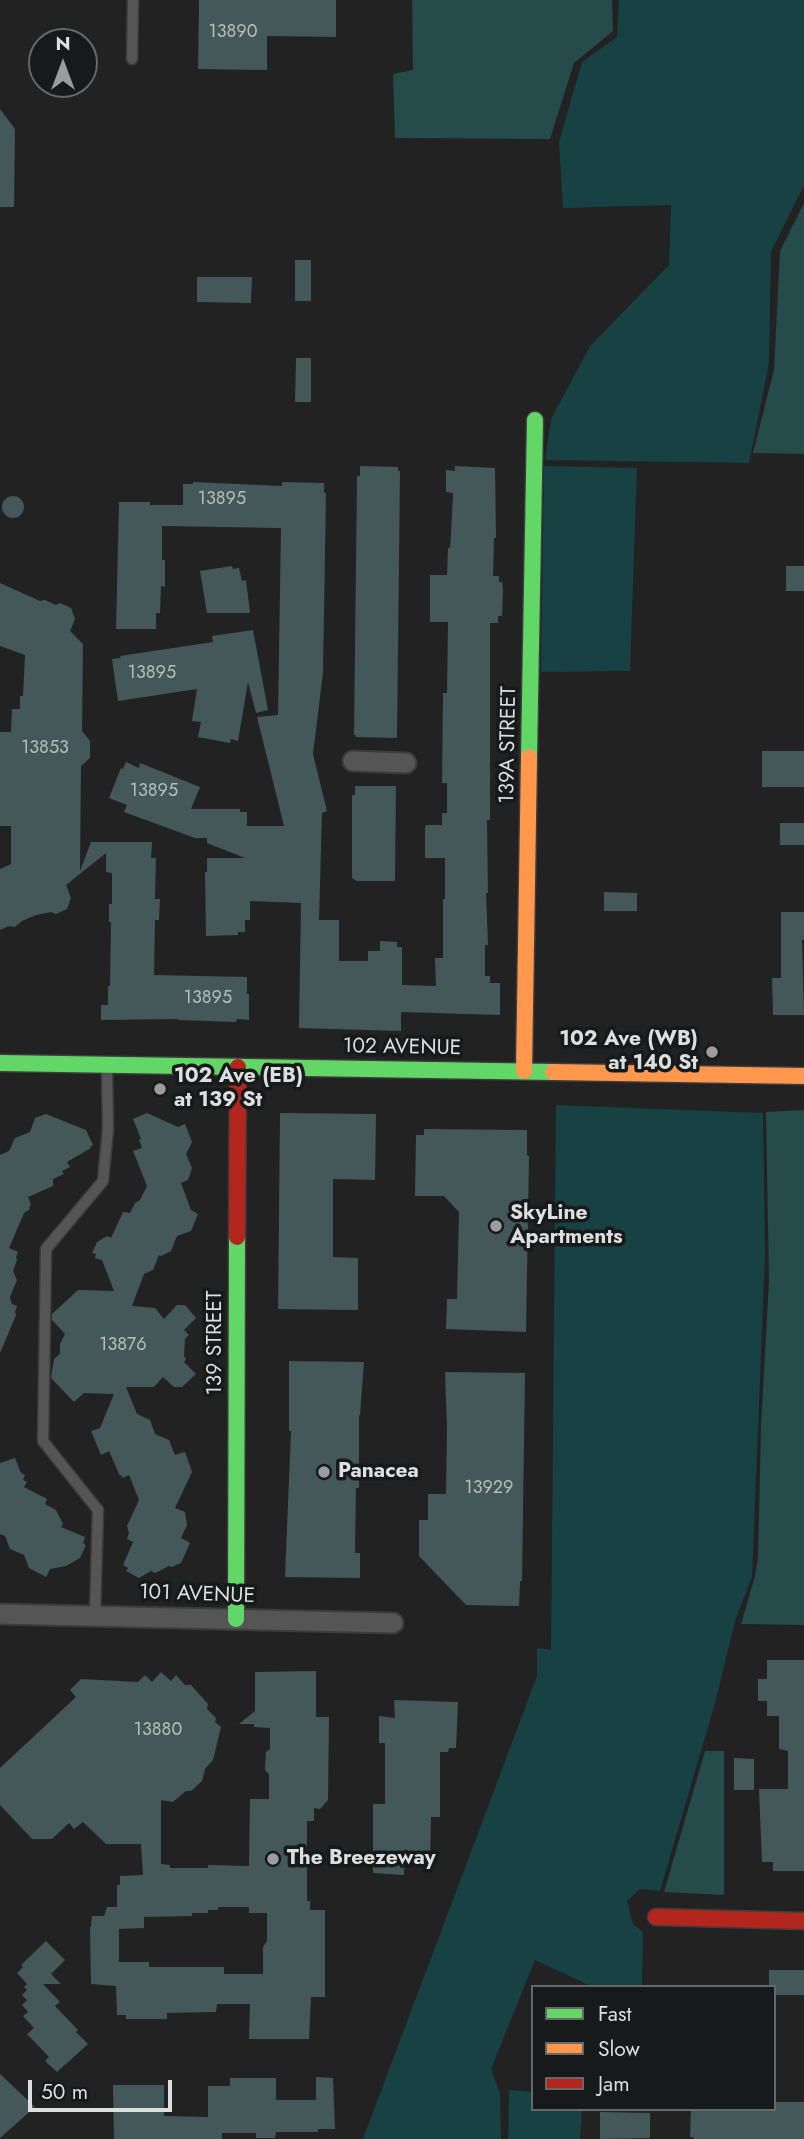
<!DOCTYPE html>
<style>
body{margin:0}
#map{position:relative;width:804px;height:2139px;overflow:hidden;background:#222;font-family:Jost,sans-serif}
canvas{display:block}
.legend{position:absolute;left:531px;top:1985px;width:245px;height:126px;box-sizing:border-box;background:#171a1a;border:2px solid #666868;margin:0;padding:9px 12px;list-style:none;font-size:21px;color:#dddede}
.legend li{display:flex;align-items:center;gap:14px;height:35px}
.legend b{width:35px;border:2px solid #666868}
.north{position:absolute;left:28px;top:28px;width:70px;height:70px;box-sizing:border-box;background:#171a1a;border:2px solid #666868;border-radius:50%;rotate:0deg;font-size:19px;font-weight:700;line-height:28px;text-align:center;color:#dddede}
.north::after{content:'';display:block;margin:auto;width:24px;height:32px;background:#9c9c9c;clip-path:polygon(50% 0,100% 100%,50% 72%,0 100%)}
.scale{position:absolute;left:28px;top:2080px;width:144px;height:32px;box-sizing:border-box;border:4px solid #dddede;border-top:0;padding-left:9px;font-size:21px;line-height:24px;white-space:nowrap;color:#dddede;-webkit-text-stroke:5px #171a1a;paint-order:stroke}
</style>
<div id="map">
<canvas width="804" height="2139"></canvas>
<ul class="legend">
<li><b style="height:9px;background:#63d668"></b>Fast</li>
<li><b style="height:9px;background:#ff974d"></b>Slow</li>
<li><b style="height:9px;background:#b3261e"></b>Jam</li>
</ul>
<div class="north">N</div>
<div class="scale">50 m</div>
</div>
<script>
const ctx = document.querySelector('canvas').getContext('2d');
ctx.lineJoin = 'round';
function paint(path, color) {
  ctx.fillStyle = color;
  ctx.fill(path, 'evenodd');
}
function shape(rows) {
  const path = new Path2D();
  for (const r of rows) {
    if (r.length === 3) {
      path.moveTo(r[0] + r[2], r[1]);
      path.arc(r[0], r[1], r[2], 0, 2 * Math.PI);
      continue;
    }
    path.moveTo(r[0], r[1]);
    for (let i = 2; i < r.length; i += 2) path.lineTo(r[i], r[i + 1]);
  }
  return path;
}
function trace(path, color, width, dash) {
  ctx.strokeStyle = color;
  ctx.lineWidth = width;
  ctx.lineCap = dash ? 'butt' : 'round';
  ctx.setLineDash(dash || []);
  ctx.stroke(path);
}
function write(font, color, halo, rows, align = 'center') {
  ctx.font = font + ' Jost,sans-serif';
  ctx.lineWidth = 7;
  ctx.setLineDash([]);
  ctx.textBaseline = 'middle';
  ctx.strokeStyle = halo;
  ctx.fillStyle = color;
  for (const [text, x, y, turn = 0] of rows) {
    ctx.save();
    ctx.translate(x, y);
    ctx.rotate((+turn || 0) * Math.PI / 180);
    ctx.textAlign = isNaN(turn) ? turn : align;
    if (halo) ctx.strokeText(text, 0, 0);
    ctx.fillText(text, 0, 0);
    ctx.restore();
  }
}
paint(shape([
 [619,0,804,0,804,185,771,252,769,363,749,463,545,460,551,419,590,346,669,265,671,205,563,208,559,142,582,62,617,37],
 [544,466,637,468,630,671,541,672],
 [556,1105,763,1113,765,1256,752,1577,736,1618,715,1703,660,1891,640,1889,627,1901,633,1924,643,1932,642,1987,593,1987,535,1960,491,2069,500,2093,501,2139,363,2139,537,1676,537,1648,551,1650],
 [509,2090,533,2092,533,2109,582,2109,580,2139,508,2139]
]), '#174142');
paint(shape([
 [412,0,612,0,613,31,574,63,550,139,395,138,393,74,413,70],
 [804,203,804,454,753,453,774,370,780,251],
 [804,1110,804,1625,741,1624,755,1576,758,1557,761,1426,769,1281,766,1112],
 [705,1751,724,1751,724,1895,664,1892]
]), '#254b4b');
paint(shape([
 [199,0,336,0,336,37,267,36,267,70,198,69],
 [0,109,15,129,14,207,0,207],
 [295,260,311,260,311,301,295,301],
 [197,277,252,277,251,303,197,302],
 [296,358,311,358,311,402,295,402],
 [360,466,398,467,398,471,400,471,397,738,356,737,356,735,354,735,357,476,360,476],
 [455,466,495,468,496,538,494,538,493,576,499,576,499,582,502,582,503,590,502,616,498,616,498,623,490,623,490,820,487,820,488,893,486,893,488,945,485,945,485,976,490,976,490,983,500,983,500,1015,401,1012,401,1031,299,1028,301,903,250,901,250,920,245,920,245,932,238,932,238,935,206,936,205,872,207,872,207,858,245,858,207,843,207,838,195,838,124,812,127,805,109,798,121,768,123,769,126,762,139,768,140,763,200,787,191,809,240,809,240,812,247,812,247,826,284,826,257,717,278,715,281,528,162,526,162,560,165,560,165,587,161,586,160,613,156,613,156,629,116,629,119,502,150,502,150,505,183,505,183,484,193,484,193,482,282,486,282,482,324,483,324,493,326,493,323,672,313,754,327,811,322,813,319,920,339,920,339,961,368,961,368,951,380,951,380,941,397,942,397,947,402,947,402,985,436,986,435,958,443,958,443,899,445,899,445,858,425,858,425,828,426,825,442,825,442,813,447,813,447,783,442,783,443,693,447,693,448,622,430,622,430,575,447,575,448,548,450,548,451,535,453,493,446,492,446,470,455,471],
 [13,507,11],
 [232,566,233,569,239,568,242,581,246,580,250,613,207,613,200,571],
 [786,566,804,566,804,591,786,591],
 [0,583,40,601,45,600,56,605,60,603,71,608,75,619,70,631,83,644,82,731,90,741,90,758,81,766,80,871,91,842,152,842,151,858,156,858,155,899,160,899,159,920,155,920,154,975,247,977,247,994,249,994,249,1020,237,1019,236,1022,178,1020,178,1019,101,1020,101,1005,108,1005,108,986,110,986,111,922,109,922,109,904,112,904,112,873,106,872,106,853,66,885,71,898,67,909,56,914,51,912,36,915,22,921,15,927,9,926,0,930,0,869,11,864,11,826,0,826,0,732,11,732,12,709,20,709,20,696,23,696,25,655,0,646],
 [253,630,268,710,256,713,248,682,238,741,231,739,230,743,198,737,201,722,192,721,197,689,118,701,112,659,121,658,120,656,213,642,212,636],
 [762,751,804,751,804,787,762,787],
 [355,786,396,786,395,881,357,881,352,878,352,795,355,795],
 [780,823,804,823,804,845,780,845],
 [604,892,637,893,637,911,604,911],
 [781,912,804,912,804,940,802,940,804,1015,773,1015,772,978,781,978],
 [147,1113,178,1127,185,1124,192,1142,186,1154,192,1168,188,1180,181,1183,191,1210,198,1214,191,1231,177,1236,171,1251,161,1256,159,1255,153,1270,144,1274,132,1306,155,1308,164,1319,177,1305,185,1305,196,1318,184,1330,189,1335,185,1339,184,1356,186,1359,184,1362,196,1374,182,1387,174,1387,163,1377,154,1387,126,1387,137,1414,150,1420,155,1434,169,1440,175,1455,185,1452,192,1472,175,1508,185,1512,187,1525,181,1538,190,1543,181,1563,172,1567,169,1566,155,1573,151,1571,139,1578,126,1571,128,1568,123,1565,133,1542,127,1539,129,1533,127,1526,139,1500,129,1475,123,1478,121,1475,120,1476,109,1451,101,1455,91,1431,100,1428,114,1394,84,1393,74,1402,51,1378,54,1359,60,1354,60,1344,65,1334,52,1320,52,1314,78,1290,114,1291,102,1260,95,1258,96,1254,92,1253,97,1242,107,1236,111,1238,123,1212,130,1213,135,1203,140,1200,147,1186,133,1151,142,1148,139,1140,141,1139,133,1119],
 [280,1113,376,1114,375,1180,333,1179,333,1257,358,1258,358,1310,278,1309],
 [46,1114,86,1130,93,1145,90,1147,91,1148,67,1162,70,1167,62,1171,64,1174,53,1179,53,1186,28,1197,31,1205,29,1207,30,1209,24,1213,9,1248,18,1252,16,1257,17,1260,13,1271,17,1280,10,1297,12,1304,17,1306,15,1312,16,1315,0,1353,0,1155,9,1151,15,1138,30,1132,35,1118],
 [424,1129,527,1130,527,1155,529,1156,526,1332,446,1329,447,1299,457,1299,459,1212,444,1196,415,1196,416,1135,424,1135],
 [289,1361,364,1362,360,1415,359,1415,359,1488,356,1488,355,1553,360,1553,360,1578,285,1577,291,1431,289,1431],
 [445,1372,525,1373,522,1581,520,1581,519,1606,466,1605,419,1556,419,1520,428,1520,428,1494,446,1494,447,1427],
 [15,1458,21,1473,25,1475,23,1480,27,1482,24,1487,47,1499,45,1504,56,1510,63,1524,61,1527,85,1537,83,1543,86,1545,80,1558,66,1566,50,1569,46,1577,29,1568,24,1555,10,1549,5,1536,0,1534,0,1463],
 [767,1660,804,1660,804,1871,773,1871,773,1862,762,1862,759,1789,788,1789,788,1751,779,1749,779,1716,767,1716,767,1701,758,1701,758,1679,767,1679],
 [316,1671,316,1717,329,1717,328,1800,320,1809,314,1808,314,1821,307,1821,307,1901,310,1901,310,1910,325,1910,325,1997,311,1997,309,2039,249,2039,250,2004,217,2004,216,2012,167,2013,167,2019,126,2019,126,2015,117,2015,116,1986,91,1984,90,1927,91,1927,92,1916,104,1916,107,1907,117,1907,117,1885,120,1885,120,1876,143,1875,141,1844,106,1844,83,1822,74,1829,69,1823,52,1839,32,1839,0,1805,0,1768,76,1697,70,1690,81,1679,138,1682,145,1675,152,1682,161,1672,171,1681,176,1675,185,1685,191,1685,208,1704,207,1709,216,1718,215,1722,221,1727,213,1760,205,1769,202,1781,191,1791,186,1791,173,1802,161,1800,161,1864,170,1865,170,1868,208,1868,208,1865,249,1866,250,1799,269,1799,269,1774,265,1770,266,1752,270,1749,270,1728,254,1727,254,1724,239,1724,255,1711,255,1672],
 [218,1907,249,1907,249,1913,267,1913,267,1941,263,1947,263,1974,224,1974,224,1967,149,1967,149,1962,119,1962,119,1929,144,1928,144,1917,192,1916,192,1913,208,1913,208,1910,218,1910],
 [394,1700,458,1702,456,1748,449,1748,448,1752,440,1752,440,1817,431,1817,430,1863,404,1862,404,1875,373,1873,373,1804,385,1804,385,1743,379,1743,379,1716,395,1718],
 [734,1758,754,1759,754,1790,734,1790],
 [46,1941,65,1960,51,1974,61,1984,43,1984,60,2002,55,2006,78,2030,76,2032,88,2044,57,2072,45,2061,49,2057,27,2034,34,2028,23,2016,28,2012,22,2005,27,2000,22,1995,27,1990,24,1987,27,1984,17,1973,23,1967,21,1965],
 [769,1970,804,1970,804,1995,774,1995,774,1987,769,1987],
 [0,2074,35,2107,0,2138],
 [316,2077,333,2078,335,2129,318,2129,318,2132,276,2132,275,2138,256,2138,256,2133,222,2133,222,2139,114,2139,113,2085,164,2085,164,2116,208,2117,208,2086,230,2086,230,2078,276,2078,276,2100,316,2100],
 [774,2102,804,2102,804,2139,694,2139,693,2137,690,2137,691,2109,774,2109],
 [600,2112,650,2113,650,2138,600,2139]
]), '#445859');
const lane = shape([
 [132,59,133,0],
 [95,1615,98,1510,43,1441,46,1249,103,1181,108,1129,107,1068]
]);
const street = shape([
 [353,761,406,763],
 [0,1614,393,1623]
]);
const fast = shape([
 [529,757,535,420],
 [0,1063,553,1072],
 [236,1619,237,1237]
]);
const slow = shape([
 [524,1071,529,757],
 [553,1072,804,1076]
]);
const jam = shape([
 [237,1237,238,1067],
 [656,1917,804,1921]
]);
trace(lane, '#3c3c3c', 13);
trace(street, '#3c3c3c', 23);
trace(fast, '#3c3c3c', 19);
trace(slow, '#3c3c3c', 19);
trace(jam, '#3c3c3c', 19);
trace(lane, '#565555', 10);
trace(street, '#565555', 19);
trace(fast, '#63d668', 16);
trace(slow, '#ff974d', 16);
trace(jam, '#b3261e', 16);
for (const [x, y, r, color] of [
 [712,1052,7,"#9c9c9c"],
 [160,1089,7,"#9c9c9c"],
 [496,1226,7,"#9c9c9c"],
 [324,1472,7,"#9c9c9c"],
 [273,1859,7,"#9c9c9c"]
]) {
  const dot = new Path2D();
  dot.arc(x, y, r, 0, 2 * Math.PI);
  ctx.fillStyle = color;
  ctx.fill(dot);
  trace(dot, '#171a1a', 2.5);
}
write('18px', '#b7bcbd', null, [
 ["13890",233,33],
 ["13895",222,500],
 ["13895",152,674],
 ["13853",45,749],
 ["13895",154,792],
 ["13895",208,999],
 ["13876",123,1346],
 ["13929",489,1489],
 ["13880",158,1731]
]);
write('21px', '#dddede', '#171a1a', [
 ["139A STREET",509,745,-89],
 ["102 AVENUE",402,1048,1],
 ["139 STREET",216,1343,-90],
 ["101 AVENUE",197,1595,2]
]);
write('bold 21px', '#dddede', '#171a1a', [
 ["102 Ave (WB)",698,1040,"right"],
 ["at 140 St",698,1064,"right"],
 ["102 Ave (EB)",174,1077],
 ["at 139 St",174,1101],
 ["SkyLine",510,1214],
 ["Apartments",510,1238],
 ["Panacea",338,1472],
 ["The Breezeway",287,1859]
], 'left');
</script>
